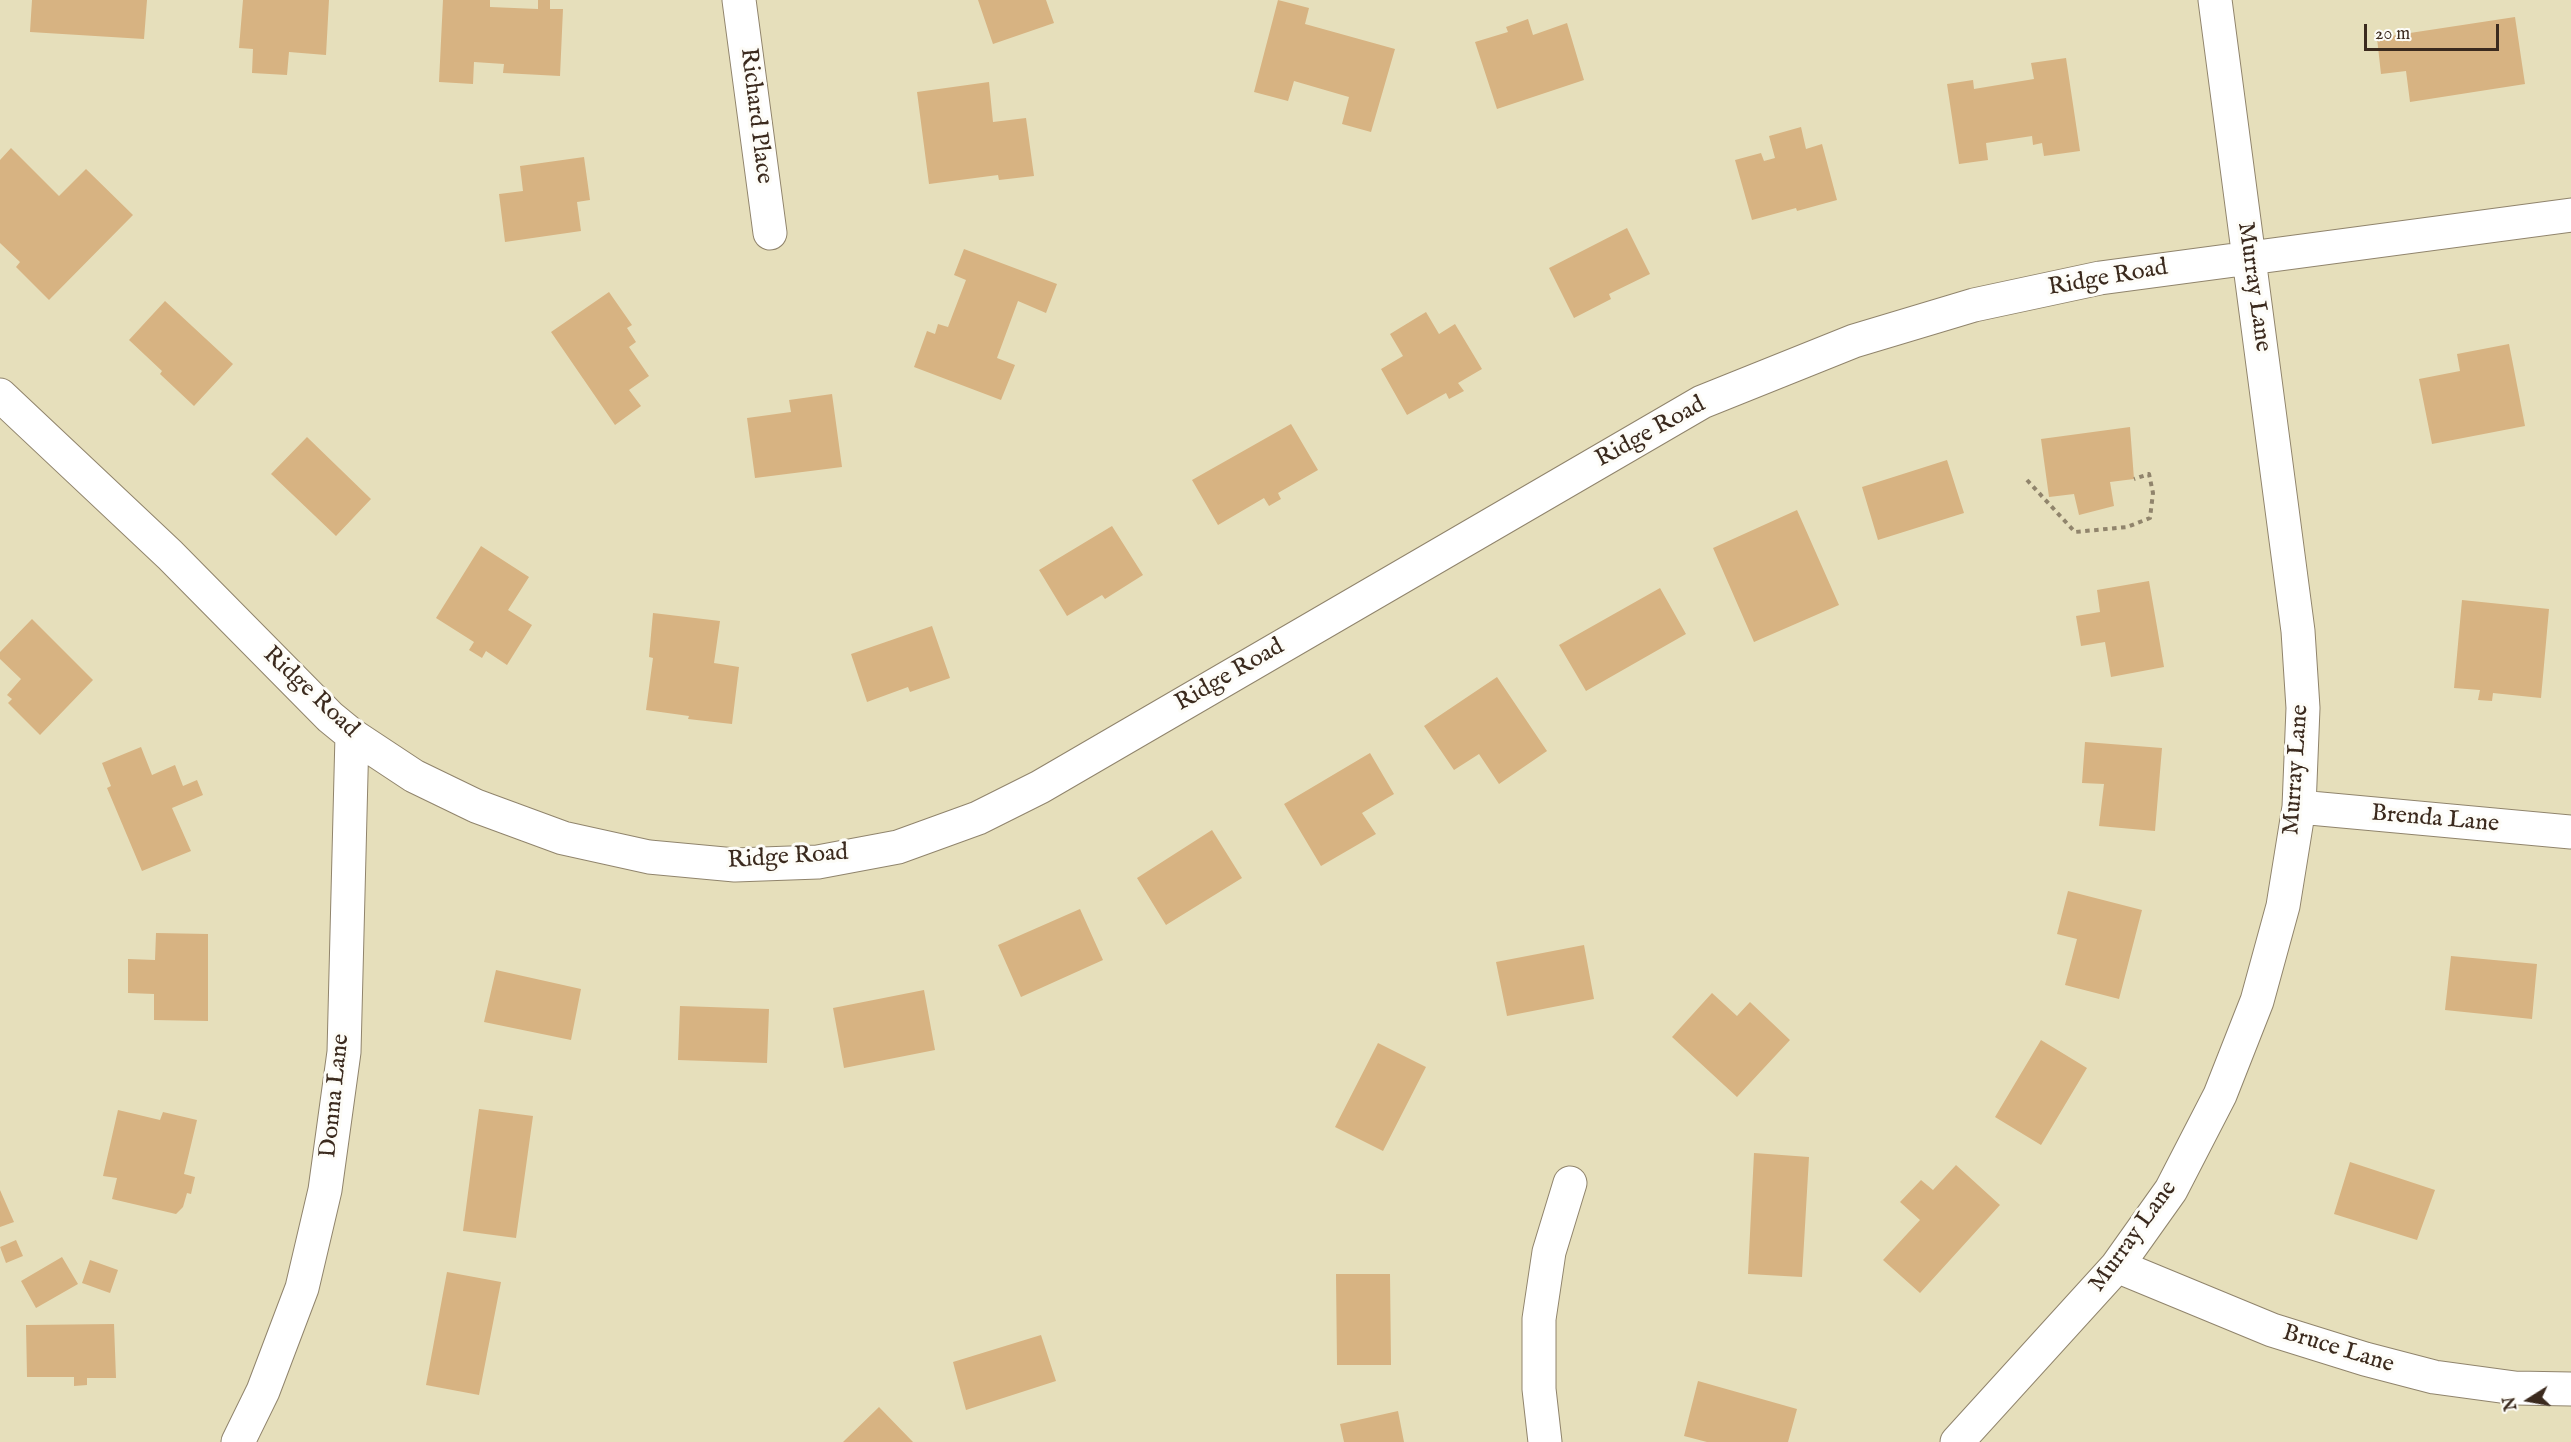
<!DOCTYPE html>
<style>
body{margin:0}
#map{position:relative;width:2571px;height:1442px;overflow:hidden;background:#e6dfbb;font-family:"IM FELL English",serif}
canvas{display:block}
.north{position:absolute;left:2499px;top:1370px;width:60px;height:60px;-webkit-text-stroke:4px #fdfcf7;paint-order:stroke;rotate:259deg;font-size:16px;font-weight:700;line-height:24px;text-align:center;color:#3b2a1e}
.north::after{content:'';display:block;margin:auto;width:21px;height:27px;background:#3b2a1e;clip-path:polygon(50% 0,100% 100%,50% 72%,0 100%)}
.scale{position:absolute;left:2364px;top:24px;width:135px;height:27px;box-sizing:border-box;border:3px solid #3b2a1e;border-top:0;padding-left:8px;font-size:18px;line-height:21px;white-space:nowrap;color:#3b2a1e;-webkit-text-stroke:4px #fdfcf7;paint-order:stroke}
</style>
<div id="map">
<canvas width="2571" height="1442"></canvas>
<div class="north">N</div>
<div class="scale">20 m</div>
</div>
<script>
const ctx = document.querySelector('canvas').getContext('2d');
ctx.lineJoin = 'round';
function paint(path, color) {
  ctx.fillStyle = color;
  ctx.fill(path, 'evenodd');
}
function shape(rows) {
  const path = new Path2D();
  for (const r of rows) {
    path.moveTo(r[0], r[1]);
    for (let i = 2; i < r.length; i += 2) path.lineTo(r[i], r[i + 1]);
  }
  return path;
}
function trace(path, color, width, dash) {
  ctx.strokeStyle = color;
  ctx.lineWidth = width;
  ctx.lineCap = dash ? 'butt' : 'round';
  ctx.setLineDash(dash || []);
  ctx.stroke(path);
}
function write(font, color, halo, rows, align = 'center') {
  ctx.font = font + ' "IM FELL English",serif';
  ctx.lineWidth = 6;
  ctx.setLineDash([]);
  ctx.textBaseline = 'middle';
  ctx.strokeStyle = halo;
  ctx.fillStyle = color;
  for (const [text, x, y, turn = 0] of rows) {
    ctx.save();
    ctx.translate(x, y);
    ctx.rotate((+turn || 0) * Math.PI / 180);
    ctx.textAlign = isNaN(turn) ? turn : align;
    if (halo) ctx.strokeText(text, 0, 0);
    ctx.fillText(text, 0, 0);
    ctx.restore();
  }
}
paint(shape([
 [32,0,147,0,144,39,30,32],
 [243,0,329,0,326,55,289,52,287,75,252,73,253,49,239,48],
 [443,0,490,0,490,7,538,9,538,0,550,0,550,9,563,9,560,76,503,73,504,64,474,62,473,84,439,82],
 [978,0,1046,0,1054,23,993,44],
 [1278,0,1309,8,1305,24,1395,49,1371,132,1342,124,1349,97,1294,81,1288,101,1254,92],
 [2515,17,2525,84,2410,102,2406,71,2381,74,2377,38],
 [1528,19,1533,35,1567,23,1584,80,1497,109,1475,42,1508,32,1506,27],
 [2066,58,2080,151,2044,156,2042,143,2033,145,2032,136,1986,143,1988,160,1959,164,1947,84,1973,80,1974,89,2034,79,2031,63],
 [989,82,993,122,1026,118,1034,176,999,180,998,175,929,184,917,92],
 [1801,127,1806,149,1822,144,1837,200,1797,211,1796,208,1752,220,1735,160,1761,153,1764,161,1775,158,1769,136],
 [11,148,59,196,86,169,133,215,49,300,16,267,20,262,0,243,0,160],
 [584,157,590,200,577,202,581,231,505,242,499,194,523,191,520,166],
 [1627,228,1650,274,1609,294,1611,299,1574,318,1549,268],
 [964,249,1057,284,1046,313,1018,301,997,358,1015,365,1001,400,914,367,927,331,935,334,938,324,948,327,966,280,954,275],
 [609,292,632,325,627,328,636,342,629,347,649,376,629,390,641,406,615,425,551,332],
 [165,301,233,364,194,406,160,374,162,371,129,340],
 [1426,312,1439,334,1455,324,1482,369,1458,383,1464,391,1449,399,1446,393,1407,415,1381,369,1403,356,1390,334],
 [2509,344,2525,426,2432,444,2419,379,2460,371,2457,354],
 [832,394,842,467,755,478,747,418,791,412,789,400],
 [1291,424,1318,470,1278,493,1281,499,1269,506,1264,498,1218,525,1192,480],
 [2130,427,2134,479,2110,482,2114,506,2079,515,2074,494,2049,497,2041,439],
 [307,437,371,499,336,536,271,474],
 [1947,460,1964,513,1878,540,1862,487],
 [1797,510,1839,605,1754,642,1713,548],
 [1112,526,1143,575,1105,599,1102,595,1067,616,1039,570],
 [481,546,529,577,508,610,532,625,507,665,486,651,482,658,469,650,474,642,436,618],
 [2149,581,2164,667,2111,677,2105,642,2081,646,2076,616,2100,612,2097,590],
 [1660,588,1686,634,1586,691,1559,645],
 [2462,600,2549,609,2541,698,2493,693,2492,701,2478,700,2480,690,2454,688],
 [653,613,720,621,714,663,739,667,732,724,688,719,689,716,646,710,653,658,649,657],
 [32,619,93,680,40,735,8,703,12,699,7,695,21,679,0,659,0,652],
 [932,626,950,678,910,692,908,687,867,702,851,654],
 [1497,677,1547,751,1499,784,1479,754,1454,770,1424,726],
 [2085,742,2162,748,2155,831,2099,826,2104,784,2082,783],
 [141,747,152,775,175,765,183,786,197,780,203,795,172,808,191,851,142,871,107,788,111,786,102,763],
 [1370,753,1394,794,1362,813,1376,834,1321,866,1284,804],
 [1212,830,1242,878,1166,925,1137,878],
 [2068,891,2142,910,2119,999,2065,985,2077,939,2057,934],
 [1080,909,1103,960,1021,997,998,945],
 [156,933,208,934,208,1021,154,1020,154,994,128,993,128,959,155,960],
 [1584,945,1594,999,1507,1016,1496,962],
 [2451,956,2537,964,2532,1019,2445,1010],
 [496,970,581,989,571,1040,484,1022],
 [924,990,935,1050,844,1068,833,1008],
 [1712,993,1737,1016,1750,1002,1790,1040,1737,1097,1672,1037],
 [680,1006,769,1009,767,1063,678,1060],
 [2041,1040,2087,1068,2041,1145,1995,1117],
 [1378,1043,1426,1067,1383,1151,1335,1127],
 [479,1109,533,1116,516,1238,463,1231],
 [118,1110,160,1120,163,1112,197,1120,184,1174,195,1177,191,1194,187,1193,183,1207,176,1214,112,1199,117,1178,103,1176],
 [1754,1153,1809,1157,1802,1277,1748,1274],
 [2350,1162,2435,1190,2417,1240,2334,1214],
 [1956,1165,2000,1205,1920,1293,1883,1260,1920,1220,1900,1202,1921,1180,1933,1190],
 [0,1190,14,1222,0,1227],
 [16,1240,23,1256,6,1263,0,1247],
 [62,1257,78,1284,36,1308,21,1281],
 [90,1260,118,1270,110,1293,82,1283],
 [447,1272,501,1282,479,1395,426,1385],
 [1336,1274,1390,1274,1391,1365,1337,1365],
 [114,1324,116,1378,87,1378,87,1385,74,1386,74,1377,27,1377,26,1325],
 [1041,1335,1056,1381,966,1410,953,1362],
 [1698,1381,1797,1409,1788,1442,1707,1442,1684,1436],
 [879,1407,913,1442,843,1442],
 [1398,1411,1404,1442,1344,1442,1340,1424]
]), '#d7b382');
const minor = shape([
 [739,0,770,233],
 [0,395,170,555,330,717,352,735,414,776,476,806,563,838,649,857,735,865,818,862,898,847,978,818,1040,787,1702,402,1854,341,1974,305,2100,278,2571,215],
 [2299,807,2571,832],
 [2117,1266,2272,1330,2365,1359,2434,1377,2515,1388,2571,1389],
 [238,1442,263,1391,302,1288,325,1190,344,1052,352,735],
 [1545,1442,1539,1389,1539,1319,1549,1252,1570,1183],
 [1957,1442,2117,1266,2171,1190,2220,1095,2257,1001,2283,906,2299,807,2303,708,2298,631,2215,0]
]);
trace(minor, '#90846c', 35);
trace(shape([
 [2027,480,2075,532,2127,527,2150,518,2153,493,2149,474,2134,479]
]), '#90846c', 4, [4.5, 4.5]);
trace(minor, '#fff', 33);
write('24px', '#3b2a1e', '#fdfcf7', [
 ["Richard Place",755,116,83],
 ["Ridge Road",2108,279,-10],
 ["Murray Lane",2253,287,82],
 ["Ridge Road",1651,433,-29],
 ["Ridge Road",1230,676,-30],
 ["Ridge Road",310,693,43],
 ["Murray Lane",2297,770,-86],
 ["Brenda Lane",2435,820,5],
 ["Ridge Road",788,858,-4],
 ["Donna Lane",336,1096,-84],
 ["Murray Lane",2134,1237,-54],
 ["Bruce Lane",2338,1350,17]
]);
</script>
